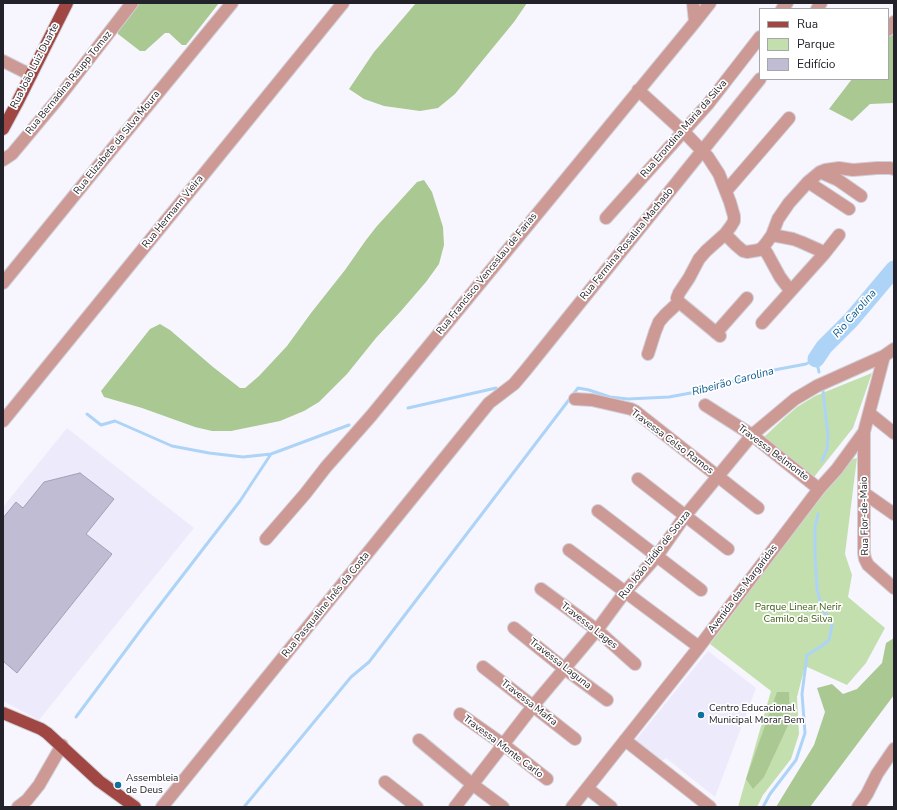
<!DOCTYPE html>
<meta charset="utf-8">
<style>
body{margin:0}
#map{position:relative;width:897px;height:810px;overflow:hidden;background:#f7f6ff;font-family:"Nunito Sans",sans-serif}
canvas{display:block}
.frame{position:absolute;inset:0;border:4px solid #232129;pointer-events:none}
.legend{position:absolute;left:759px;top:8px;width:130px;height:72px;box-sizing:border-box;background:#fff;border:1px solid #a7a6a9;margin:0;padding:5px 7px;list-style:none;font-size:12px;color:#232129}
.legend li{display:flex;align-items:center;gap:8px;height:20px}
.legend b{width:20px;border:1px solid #a7a6a9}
</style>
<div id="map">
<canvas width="897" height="810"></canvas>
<div class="frame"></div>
<ul class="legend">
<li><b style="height:5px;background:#a04744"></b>Rua</li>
<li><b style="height:11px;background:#c4dfae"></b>Parque</li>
<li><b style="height:11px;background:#c0bcd3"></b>Edifício</li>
</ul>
</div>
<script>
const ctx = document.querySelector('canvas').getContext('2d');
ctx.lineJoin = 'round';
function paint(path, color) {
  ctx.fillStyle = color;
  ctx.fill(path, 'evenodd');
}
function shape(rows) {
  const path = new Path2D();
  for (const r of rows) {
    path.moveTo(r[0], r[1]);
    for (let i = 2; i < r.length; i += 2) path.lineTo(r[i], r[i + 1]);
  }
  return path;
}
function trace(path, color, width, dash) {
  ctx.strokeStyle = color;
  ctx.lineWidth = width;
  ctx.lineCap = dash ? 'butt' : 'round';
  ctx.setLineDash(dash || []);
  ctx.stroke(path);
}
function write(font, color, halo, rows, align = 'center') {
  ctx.font = font + ' "Nunito Sans",sans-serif';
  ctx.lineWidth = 3.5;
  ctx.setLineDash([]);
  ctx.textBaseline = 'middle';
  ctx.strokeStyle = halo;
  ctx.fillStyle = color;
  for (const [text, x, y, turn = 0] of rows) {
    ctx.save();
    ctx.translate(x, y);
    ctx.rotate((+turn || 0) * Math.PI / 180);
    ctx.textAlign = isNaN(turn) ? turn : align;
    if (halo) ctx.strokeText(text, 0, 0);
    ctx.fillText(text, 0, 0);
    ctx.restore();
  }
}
paint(shape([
 [67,428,194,528,39,720,3,701,3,507],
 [708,651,756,688,715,797,666,758,661,762,635,741]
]), '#edeafc');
paint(shape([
 [872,373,853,428,814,477,763,438,780,422,797,407,815,396],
 [857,458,845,554,852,575,848,597,885,628,866,663,847,685,805,666,797,697,799,734,791,759,763,795,757,807,738,807,771,691,710,644,788,540,850,460]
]), '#c4dfae');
paint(shape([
 [136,3,219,3,186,45,182,45,169,33,165,33,145,51,140,51,118,34,118,26],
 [416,3,527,3,514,22,455,94,438,108,420,111,384,106,364,99,349,89,374,52],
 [894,25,894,103,870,104,852,121,829,109,852,79,888,79,888,33],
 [424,180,432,192,443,227,444,245,439,264,426,282,401,311,376,338,347,374,319,402,304,411,280,421,231,431,212,431,195,427,142,408,104,397,101,391,150,329,160,324,170,330,213,367,240,388,245,388,259,376,287,346,311,313,345,270,366,240,377,226,417,182],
 [894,638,894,695,810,807,776,807,814,745,825,712,817,688,832,684,843,694,857,689,882,663,886,643],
 [777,692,789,692,790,721,764,777,753,789,746,779]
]), '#aac892');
trace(shape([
 [408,408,496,388],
 [87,414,101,425,115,421,172,446,209,453,243,457,271,454,349,425],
 [822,461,827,449,828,435,823,391],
 [76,717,146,623,240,501,271,454],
 [244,807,351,677,369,662,578,388,589,390,610,397,628,399,669,397,707,390,758,373,806,364,816,359,819,372],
 [763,807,770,794,796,760,805,733,802,694,807,655,822,646,829,640,832,625,821,605,817,589,815,553,815,527,818,514]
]), '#add4f7', 3);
trace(shape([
 [816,359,824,347,851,320,894,269]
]), '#add4f7', 17);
const building = shape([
 [80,473,114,499,86,534,112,554,17,673,3,661,3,518,16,502,23,508,44,482,80,473]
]);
paint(building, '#c0bcd3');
trace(building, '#a39fb5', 1);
const minor = shape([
 [782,9,787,3],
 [817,9,821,3],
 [695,22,710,3],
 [888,30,894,22],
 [3,61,31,75],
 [638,90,684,132,708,157,719,174,730,202,734,216,734,221,731,226,725,234,706,251,699,259,689,278,679,293,677,298,679,302,720,336],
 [3,160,12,154,57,100,132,3],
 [820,172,838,180,861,196],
 [808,182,849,209],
 [726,191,789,118],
 [606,218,708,104,760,37],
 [725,234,736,245,743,251,747,252,759,250,763,247,767,242,772,235,778,219,789,203,808,182,820,172,825,170,839,168,853,170,877,168,890,168,894,169],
 [772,235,793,239,801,242,819,250,824,254],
 [763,247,768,255,780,277,789,289,790,292],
 [3,283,117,143,232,3],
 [762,323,824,254,839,235],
 [716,333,747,298],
 [648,354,655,332,659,322,665,315,679,302],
 [575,399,592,400,631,409,635,411,758,508],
 [705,405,752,435,819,489],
 [869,413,894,433],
 [3,421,343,3],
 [864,432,864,553,865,559,868,565,894,588],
 [638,479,728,549],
 [864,493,894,514],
 [598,511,701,590],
 [266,539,305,494,326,467,371,416,695,22,693,3],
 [569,550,699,647],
 [541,589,597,630,635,664],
 [514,628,565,669,607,700],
 [483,667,575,739],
 [460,714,504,745,547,779],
 [419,740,472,784,503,807],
 [625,740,710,807],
 [385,782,417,807],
 [587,788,611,807],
 [18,807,27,800,39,785,62,745],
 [162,807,489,403,514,384,525,371,760,79],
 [455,807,533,706,597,630,625,592,657,556,685,516,752,435,795,399,817,386,884,356,894,349],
 [572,807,699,647,819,489,837,469,864,432,884,356],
 [858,807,867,794,877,774,894,749]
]);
const major = shape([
 [3,129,17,103,67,3],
 [3,713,41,729,47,733,99,781,135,807]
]);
trace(minor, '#d1d0d8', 14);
trace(major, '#d1d0d8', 14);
trace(minor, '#cd9995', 12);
trace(major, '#a04744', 12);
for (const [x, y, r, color] of [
 [701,715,4,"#11709e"],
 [118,785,4,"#11709e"]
]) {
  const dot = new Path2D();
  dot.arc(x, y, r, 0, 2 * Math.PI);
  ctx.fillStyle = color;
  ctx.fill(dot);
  trace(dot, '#fff', 1.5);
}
write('10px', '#232129', '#fff', [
 ["Rua João Luiz Duarte",35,66,-63],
 ["Rua Bernadina Raupp Tomaz",69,83,-51],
 ["Rua Erondina Maria da Silva",684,129,-49],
 ["Rua Elizabete da Silva Moura",117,143,-51],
 ["Rua Hermann Vieira",173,212,-51],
 ["Rua Fermina Rosalina Machado",627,244,-51],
 ["Rua Francisco Venceslau de Farias",487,274,-51],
 ["Travessa Celso Ramos",672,442,37],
 ["Travessa Belmonte",773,453,37],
 ["Rua Flor-de-Maio",865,516,-91],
 ["Rua João Izídio de Souza",655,555,-52],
 ["Avenida das Margaridas",743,589,-53],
 ["Rua Pasqualine Inês da Costa",326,605,-51],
 ["Travessa Lages",589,626,38],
 ["Travessa Laguna",560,664,38],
 ["Travessa Mafra",529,703,38],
 ["Travessa Monte Carlo",503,747,37]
]);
write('10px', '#395c0f', '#fff', [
 ["Parque Linear Nerir",798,608],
 ["Camilo da Silva",798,620]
]);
write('10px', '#232129', '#fff', [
 ["Centro Educacional",709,709],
 ["Municipal Morar Bem",709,721],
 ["Assembleia",126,779],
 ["de Deus",126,791]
], 'left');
write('italic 11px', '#0c5a8f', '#fff', [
 ["Rio Carolina",855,314,-49],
 ["Ribeirão Carolina",733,382,-15]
]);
</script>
